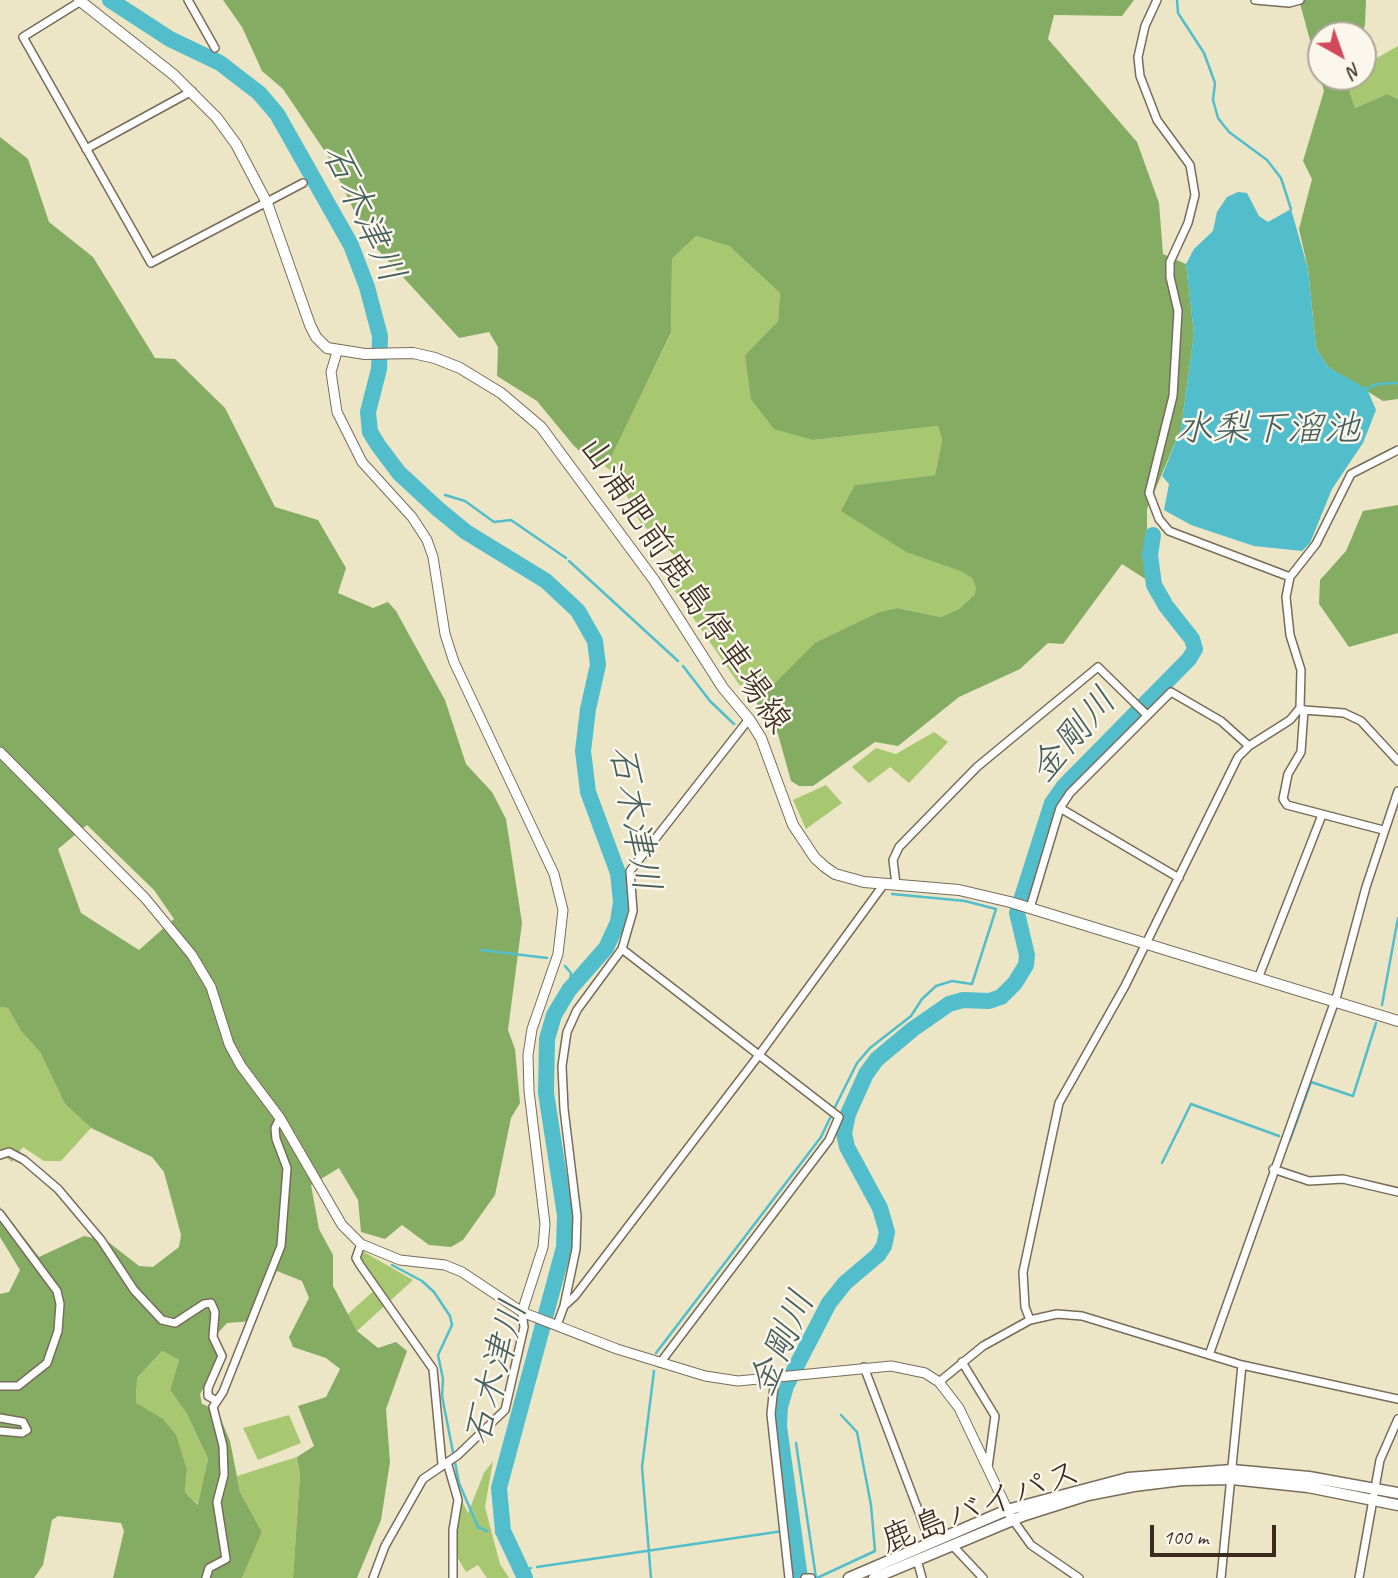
<!DOCTYPE html>
<meta charset="utf-8">
<style>
body{margin:0}
#map{position:relative;width:1398px;height:1578px;overflow:hidden;background:#ece5c6;font-family:Caveat,sans-serif}
canvas{display:block}
.north{position:absolute;left:1307px;top:21px;width:70px;height:70px;box-sizing:border-box;background:#fbf7ec;border:2px solid #aea59a;border-radius:50%;rotate:140deg;font-size:19px;font-weight:700;line-height:28px;text-align:center;color:#3b2a1e}
.north::after{content:'';display:block;margin:auto;width:24px;height:32px;background:#d1495b;clip-path:polygon(50% 0,100% 100%,50% 72%,0 100%)}
.scale{position:absolute;left:1150px;top:1525px;width:126px;height:32px;box-sizing:border-box;border:4px solid #3b2a1e;border-top:0;padding-left:9px;font-size:21px;line-height:24px;white-space:nowrap;color:#3b2a1e;-webkit-text-stroke:5px #fbf7ec;paint-order:stroke}
</style>
<div id="map">
<canvas width="1398" height="1578"></canvas>
<div class="north">N</div>
<div class="scale">100 m</div>
</div>
<script>
const ctx = document.querySelector('canvas').getContext('2d');
ctx.lineJoin = 'round';
function paint(path, color) {
  ctx.fillStyle = color;
  ctx.fill(path, 'evenodd');
}
function shape(rows) {
  const path = new Path2D();
  for (const r of rows) {
    path.moveTo(r[0], r[1]);
    for (let i = 2; i < r.length; i += 2) path.lineTo(r[i], r[i + 1]);
  }
  return path;
}
function trace(path, color, width, dash) {
  ctx.strokeStyle = color;
  ctx.lineWidth = width;
  ctx.lineCap = dash ? 'butt' : 'round';
  ctx.setLineDash(dash || []);
  ctx.stroke(path);
}
function write(font, color, halo, rows, align = 'center') {
  ctx.font = font + ' Caveat,"Klee One",sans-serif';
  ctx.lineWidth = 5;
  ctx.setLineDash([]);
  ctx.textBaseline = 'middle';
  ctx.strokeStyle = halo;
  ctx.fillStyle = color;
  for (const [text, x, y, turn = 0] of rows) {
    ctx.save();
    ctx.translate(x, y);
    ctx.rotate((+turn || 0) * Math.PI / 180);
    ctx.textAlign = isNaN(turn) ? turn : align;
    if (halo) ctx.strokeText(text, 0, 0);
    ctx.fillText(text, 0, 0);
    ctx.restore();
  }
}
paint(shape([
 [1398,46,1398,99,1387,94,1355,108,1343,78,1363,77,1363,66],
 [696,236,729,246,780,293,778,321,745,355,813,440,938,426,942,440,935,475,855,485,908,553,960,571,972,578,976,588,974,595,959,609,941,617,897,608,879,612,816,643,756,702,738,683,668,581,682,563,640,522,616,474,600,463,612,454,671,334,672,259],
 [934,732,948,742,909,783,890,767,869,783,852,767,876,748,896,754],
 [826,785,842,803,806,829,793,800],
 [0,1007,8,1008,21,1031,40,1052,65,1104,91,1128,61,1161,44,1161,23,1147,12,1162,0,1153],
 [364,1252,413,1280,357,1331,348,1314,379,1286,359,1261],
 [162,1351,179,1360,170,1390,187,1414,208,1459,199,1505,185,1492,187,1470,136,1403,137,1378],
 [289,1415,301,1443,258,1460,243,1428],
 [297,1457,300,1474,293,1578,242,1578,262,1532,240,1492,237,1476],
 [493,1461,485,1507,500,1564,509,1578,487,1578,478,1565,466,1572,456,1555,454,1528,460,1497,468,1513,484,1473]
]), '#a7c871');
paint(shape([
 [223,0,1134,0,1122,16,1054,15,1048,39,1137,142,1159,203,1163,254,1186,264,1194,334,1181,429,1147,509,1147,580,1122,564,1063,644,1048,643,1020,669,959,697,898,746,875,742,813,786,799,786,791,781,778,734,756,702,815,643,879,612,897,608,941,617,959,609,974,595,976,588,972,578,960,571,908,553,841,511,855,485,935,475,942,440,938,426,813,440,774,429,751,399,745,355,778,321,780,293,729,246,696,236,672,259,671,333,612,455,600,463,592,462,574,446,537,401,497,376,498,347,489,332,459,338,367,238,328,156,283,89,262,71,242,27],
 [1299,0,1366,0,1365,25,1361,35,1321,35,1321,77,1344,77,1355,108,1387,94,1398,99,1398,399,1383,401,1328,367,1316,348,1308,269,1299,229,1312,179,1303,161,1324,91],
 [0,137,28,159,49,222,93,257,155,358,175,359,225,408,275,507,318,520,346,568,338,593,373,608,388,602,396,611,445,700,466,764,492,792,506,819,522,923,508,1030,515,1049,520,1103,511,1118,495,1195,463,1240,451,1247,429,1245,402,1225,385,1239,361,1232,358,1200,339,1168,311,1185,319,1229,333,1255,333,1286,357,1331,378,1348,396,1342,407,1351,386,1409,390,1462,381,1520,357,1578,293,1578,300,1474,297,1457,314,1446,298,1406,326,1397,340,1369,326,1358,293,1347,289,1337,309,1298,302,1281,277,1271,254,1321,227,1323,216,1335,224,1355,200,1394,202,1404,217,1410,230,1441,240,1492,262,1532,242,1578,113,1578,124,1531,121,1523,58,1516,52,1520,43,1565,34,1578,0,1578,0,1294,9,1292,20,1270,0,1237,0,1207,39,1257,84,1236,107,1241,139,1266,153,1267,179,1247,181,1235,164,1172,152,1157,91,1128,65,1104,40,1052,21,1031,8,1008,0,1007],
 [87,825,154,890,174,919,139,950,81,913,58,849],
 [162,1351,179,1360,170,1390,187,1414,208,1459,198,1505,185,1492,187,1470,176,1435,163,1419,136,1403,137,1378],
 [1398,505,1398,633,1349,647,1319,604,1320,580,1346,551,1363,511]
]), '#85ac63');
paint(shape([
 [1238,192,1247,193,1259,216,1268,222,1291,209,1308,269,1316,348,1328,367,1367,389,1376,410,1363,443,1332,489,1310,543,1302,551,1254,546,1191,525,1164,510,1169,484,1162,476,1181,429,1194,334,1186,264,1194,249,1213,231,1217,212,1227,197]
]), '#52becc');
trace(shape([
 [1177,0,1178,13,1204,53,1215,83,1213,100,1218,118,1229,132,1267,160,1281,178,1291,209],
 [1364,390,1377,384,1398,383],
 [445,495,465,501,494,522,511,520,566,558],
 [569,561,678,661],
 [683,666,710,701,734,724],
 [481,950,547,958],
 [565,966,571,973,569,990],
 [1382,1005,1398,918],
 [835,1107,857,1063,870,1048,911,1016,922,999,936,986,952,981,972,984,996,909,965,901,892,894],
 [1290,1140,1311,1082,1353,1096,1376,1023],
 [1162,1163,1191,1104,1279,1136],
 [392,1265,422,1281,434,1292,450,1316,452,1325,438,1355,443,1379,442,1396,459,1483,478,1527,487,1531],
 [656,1353,821,1137,831,1116],
 [796,1443,816,1578],
 [788,1530,793,1531],
 [496,1533,503,1531],
 [537,1567,783,1531],
 [522,1573,531,1568],
 [651,1578,642,1467,654,1371],
 [817,1578,875,1551,871,1505,857,1432,841,1415]
]), '#52becc', 2.5);
trace(shape([
 [110,0,170,39,220,63,259,93,277,114,351,245,367,287,380,336,379,369,368,412,370,432,378,445,399,473,438,509,466,532,546,581,578,611,595,641,598,665,588,709,583,751,588,792,618,873,621,902,618,922,606,948,569,990,554,1015,547,1039,546,1093,565,1215,564,1247,499,1488,503,1531,525,1578],
 [800,1578,779,1426,780,1407,786,1386,829,1303,845,1283,878,1255,884,1246,887,1232,880,1208,847,1147,844,1133,848,1114,866,1074,877,1059,913,1029,949,1004,963,1000,989,1001,1001,997,1015,983,1026,965,1027,955,1017,913,1052,803,1064,786,1189,659,1195,649,1192,639,1166,606,1154,585,1150,555,1153,535]
]), '#52becc', 16);
const minor = shape([
 [188,0,215,48],
 [1157,0,1145,26,1138,57,1140,76,1157,120,1190,165,1195,195,1188,223,1170,262,1170,277,1178,311,1173,396,1149,493,1159,519,1169,531,1290,577],
 [1255,0,1289,3,1300,0],
 [81,1,23,37,151,263,303,183],
 [86,149,192,91],
 [1304,710,1344,713,1361,721,1398,761],
 [1060,808,1179,878],
 [1383,830,1287,805,1283,799,1288,774,1301,752,1304,710,1300,708,1301,670,1290,635,1286,597,1290,577,1316,544,1351,474,1398,450],
 [896,884,893,860,899,847,977,767,1098,667,1147,715],
 [1030,908,1060,808,1070,793,1171,692,1221,721,1249,746],
 [622,949,839,1117,829,1140,660,1363],
 [1259,976,1322,815],
 [0,1155,9,1152,24,1160,58,1189,101,1240,134,1290,162,1320,175,1323,204,1304,211,1303,215,1312,213,1337,222,1356,208,1388,208,1396,215,1400],
 [1273,1169,1309,1181,1343,1179,1398,1192],
 [0,1214,57,1291,60,1304,58,1331,47,1363,18,1386,0,1386],
 [361,1244,356,1258,360,1265,433,1369,442,1464],
 [564,1306,576,1249,577,1216,564,1109,562,1066,567,1032,577,1010,622,949,633,911,630,871,749,719],
 [1030,1320,1025,1307,1023,1272,1059,1103,1125,986,1238,757,1249,746,1290,720,1300,708],
 [557,1325,564,1306,575,1296,759,1055,884,884],
 [1209,1355,1337,995,1366,887,1398,791],
 [962,1362,995,1416,988,1467],
 [864,1367,931,1544],
 [775,1377,771,1414,789,1578],
 [939,1382,983,1346,1030,1320,1057,1314,1082,1316,1242,1365,1398,1399],
 [0,1418,23,1422,27,1430,22,1433,0,1431],
 [447,1462,458,1500,453,1530,453,1578],
 [1013,1520,1031,1545,1079,1578],
 [952,1545,983,1578],
 [917,1560,922,1578],
 [206,1578,209,1568,226,1559,217,1502,224,1475,223,1446,213,1407,223,1392,281,1246,287,1168,276,1139,275,1128,280,1118],
 [373,1578,385,1546,423,1479,458,1455,505,1410,524,1327,522,1312],
 [805,1578,811,1578],
 [1221,1578,1242,1365],
 [1359,1578,1380,1460,1398,1419]
]);
const tertiary = shape([
 [337,352,331,372,337,412,362,462,412,517,427,540,433,557,445,634,454,662,554,874,563,910,558,954,532,1029,528,1055,529,1091,545,1224,543,1247,522,1312],
 [0,752,145,898,192,955,211,987,229,1044,241,1066,280,1118,342,1225,361,1244,400,1260,445,1265,462,1272,522,1312,617,1349,705,1376,738,1381,891,1366,925,1373,939,1382,959,1408,1010,1515]
]);
const secondary = shape([
 [79,0,174,75,217,118,236,144,267,203,310,325,316,337,327,348,365,354,413,353,435,358,460,368,501,393,541,427,654,580,723,688,749,719,761,738,793,825,815,858,825,867,835,874,864,882,959,890,1010,902,1398,1021]
]);
const trunk = shape([
 [849,1578,1007,1510,1128,1478,1232,1470,1309,1477,1398,1493],
 [874,1578,1025,1515,1088,1495,1134,1486,1182,1480,1232,1479,1308,1487,1398,1505]
]);
trace(minor, '#796b59', 10);
trace(tertiary, '#796b59', 11);
trace(secondary, '#796b59', 12);
trace(trunk, '#796b59', 13);
trace(minor, '#fff', 7);
trace(tertiary, '#fff', 9);
trace(secondary, '#fff', 10);
trace(trunk, '#fff', 10);
write('35px', '#3b2a1e', '#fbf7ec', [
 ["山浦肥前鹿島停車場線",684,585,56],
 ["鹿島バイパス",981,1508,-20]
]);
write('italic 37px', '#435e5b', '#fbf7ec', [
 ["石木津川",362,214,65],
 ["水梨下溜池",1268,430],
 ["金剛川",1074,736,-49],
 ["石木津川",633,819,80],
 ["金剛川",783,1344,-66],
 ["石木津川",497,1373,-75]
]);
</script>
